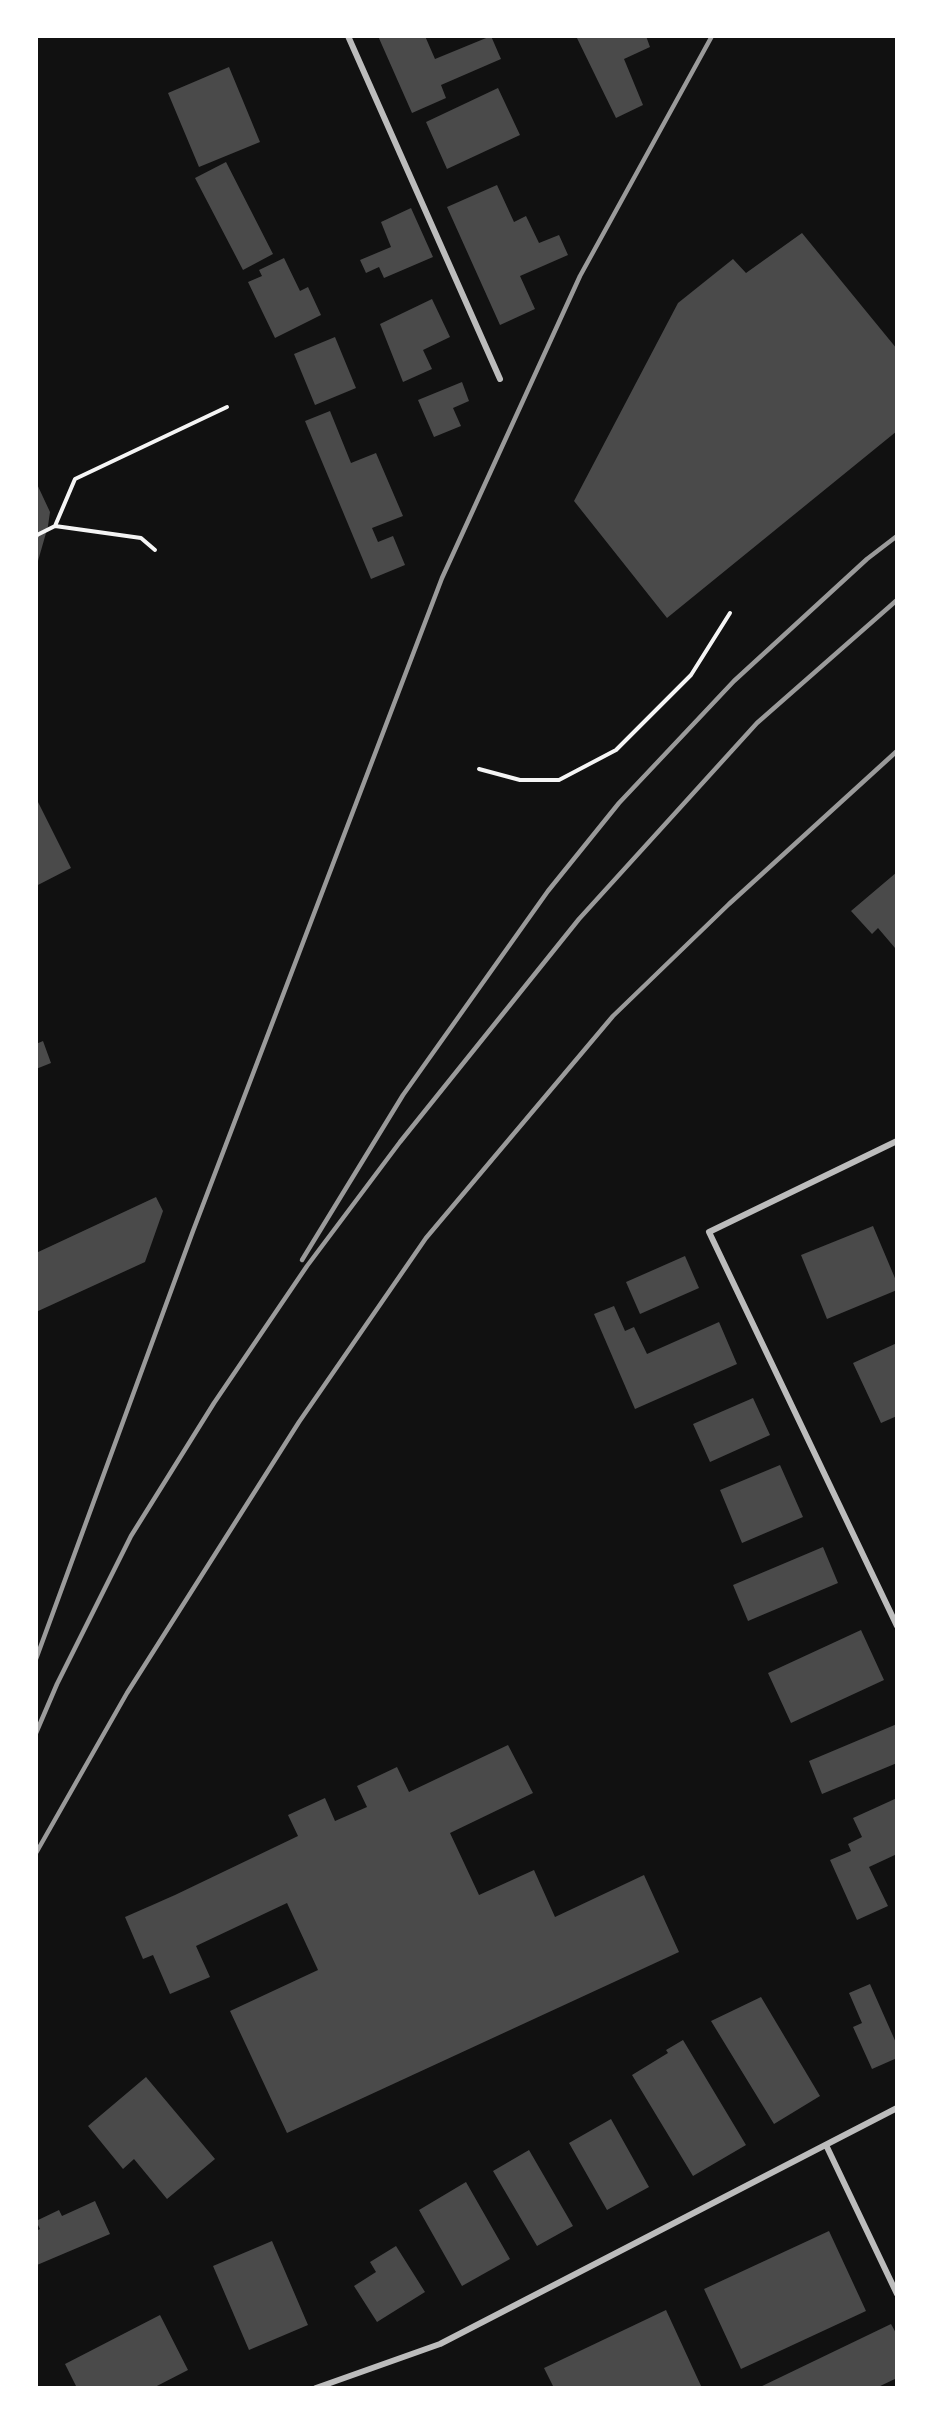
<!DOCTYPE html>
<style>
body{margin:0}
#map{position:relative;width:933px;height:2424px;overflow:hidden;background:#111;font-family:"IBM Plex Serif",serif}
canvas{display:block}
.frame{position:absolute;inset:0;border:38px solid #fff;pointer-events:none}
</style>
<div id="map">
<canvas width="933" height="2424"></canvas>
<div class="frame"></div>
</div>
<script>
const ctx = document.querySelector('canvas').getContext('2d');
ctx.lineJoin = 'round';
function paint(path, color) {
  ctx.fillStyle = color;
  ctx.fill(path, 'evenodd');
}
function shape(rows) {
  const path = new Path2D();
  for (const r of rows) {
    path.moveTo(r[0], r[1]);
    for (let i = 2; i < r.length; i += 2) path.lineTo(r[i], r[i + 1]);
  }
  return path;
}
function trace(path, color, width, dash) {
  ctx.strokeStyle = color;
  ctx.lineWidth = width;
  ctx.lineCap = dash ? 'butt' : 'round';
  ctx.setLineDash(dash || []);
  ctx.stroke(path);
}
paint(shape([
 [378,36,425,36,435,59,491,36,501,59,441,85,446,98,412,113],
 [576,36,646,36,650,47,624,59,643,105,616,118],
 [229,67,260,142,199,167,168,93],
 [498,88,520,135,447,169,426,122],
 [226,162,273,254,243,270,195,178],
 [497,185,514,222,526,216,539,243,559,235,568,255,520,276,535,309,500,325,447,207],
 [411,208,433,257,384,278,379,267,366,273,360,260,391,247,381,222],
 [802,233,897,349,897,431,667,618,574,501,678,303,733,259,746,273],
 [284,258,300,291,308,287,321,315,275,338,248,282,262,276,259,270],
 [432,299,450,337,423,350,432,369,403,382,380,324],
 [335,337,356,388,315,405,294,354],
 [462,382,469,401,453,408,461,426,434,437,418,400],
 [330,411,351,463,376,453,403,516,372,528,378,542,393,536,405,565,371,579,305,421],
 [36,482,50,512,48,526,36,568],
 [36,798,71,868,36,886],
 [897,872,897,947,895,948,878,928,872,934,851,911],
 [43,1041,51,1063,36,1069,36,1044],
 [156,1197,163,1211,145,1262,36,1312,36,1253],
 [873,1226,897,1283,897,1290,827,1319,801,1255],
 [685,1256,699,1288,640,1314,626,1282],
 [614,1306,625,1331,634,1327,647,1354,719,1322,737,1364,635,1409,594,1314],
 [897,1343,897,1416,881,1423,853,1363],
 [753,1398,770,1435,710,1462,693,1424],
 [780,1465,803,1517,742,1543,720,1490],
 [823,1547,838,1583,748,1621,733,1585],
 [861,1630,884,1680,791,1723,768,1673],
 [897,1724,897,1763,822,1794,809,1761],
 [508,1745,533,1793,450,1833,479,1895,534,1870,555,1917,644,1875,679,1952,287,2133,230,2011,318,1970,287,1903,196,1946,210,1977,170,1994,153,1955,143,1959,125,1917,175,1895,298,1836,288,1815,325,1798,335,1821,367,1807,357,1786,397,1767,409,1792],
 [897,1798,897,1854,869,1867,888,1906,857,1920,830,1860,851,1851,848,1844,862,1837,853,1818],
 [870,1984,897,2045,897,2058,872,2069,853,2027,862,2023,849,1993],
 [761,1997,820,2096,774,2124,711,2021],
 [683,2040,746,2145,693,2176,632,2075,668,2053,666,2050],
 [146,2077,215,2159,167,2199,134,2159,123,2169,88,2126],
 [611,2119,649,2187,607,2210,569,2143],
 [529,2150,573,2226,537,2246,493,2171],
 [466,2182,510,2259,462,2286,419,2210],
 [95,2201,110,2234,37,2265,36,2231,40,2229,36,2221,59,2210,62,2216],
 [829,2231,866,2311,741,2369,704,2289],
 [272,2241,308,2325,249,2350,213,2266],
 [396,2246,425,2292,377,2322,354,2286,376,2272,370,2262],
 [666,2310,702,2388,554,2388,544,2368],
 [160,2315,188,2370,153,2388,77,2388,65,2364],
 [891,2324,897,2335,897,2378,876,2388,758,2388]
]), '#4a4a4a');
trace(shape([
 [55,526,75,479,227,407],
 [36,537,37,535,55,526,141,538,155,550],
 [479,769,520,780,559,780,616,750,691,675,730,613]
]), '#f5f5f5', 4);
trace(shape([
 [348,36,500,379],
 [897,1141,709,1232,897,1626],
 [826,2145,897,2294],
 [316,2388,440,2344,897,2108]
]), '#bcbcbc', 6);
trace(shape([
 [302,1260,403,1095,548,891,619,803,734,681,867,559,897,536],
 [36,1659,193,1231,442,578,580,276,712,36],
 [36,1733,57,1684,131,1536,214,1403,307,1266,400,1142,579,919,757,723,897,600],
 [36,1853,127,1693,299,1422,426,1238,613,1016,729,904,897,751]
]), '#9a9a9a', 4.5);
</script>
